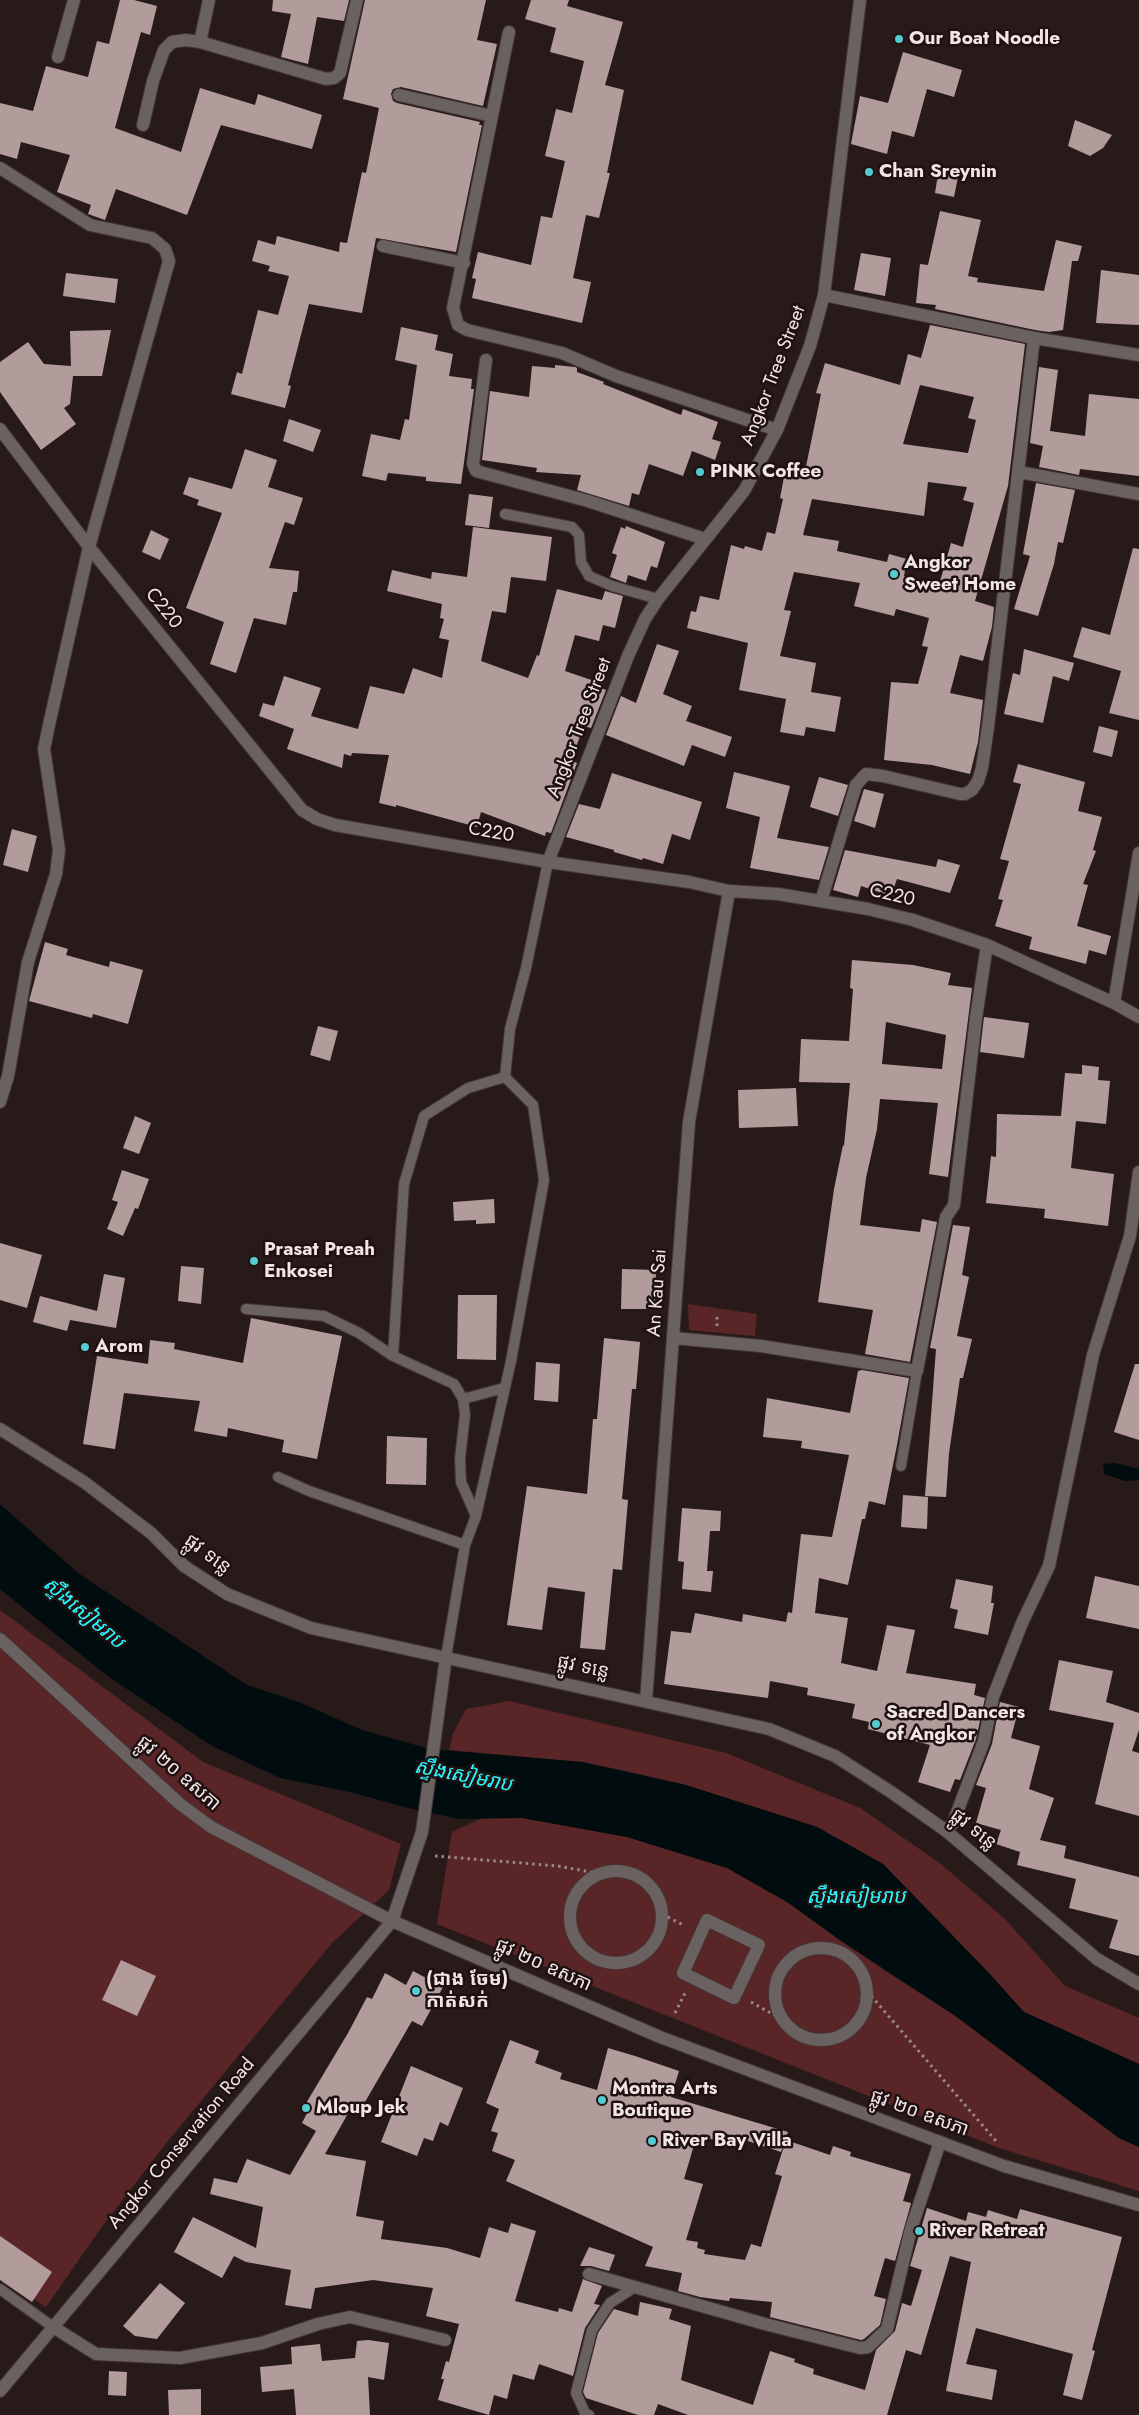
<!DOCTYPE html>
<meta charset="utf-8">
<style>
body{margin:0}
canvas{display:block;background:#291a1a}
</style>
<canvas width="1139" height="2415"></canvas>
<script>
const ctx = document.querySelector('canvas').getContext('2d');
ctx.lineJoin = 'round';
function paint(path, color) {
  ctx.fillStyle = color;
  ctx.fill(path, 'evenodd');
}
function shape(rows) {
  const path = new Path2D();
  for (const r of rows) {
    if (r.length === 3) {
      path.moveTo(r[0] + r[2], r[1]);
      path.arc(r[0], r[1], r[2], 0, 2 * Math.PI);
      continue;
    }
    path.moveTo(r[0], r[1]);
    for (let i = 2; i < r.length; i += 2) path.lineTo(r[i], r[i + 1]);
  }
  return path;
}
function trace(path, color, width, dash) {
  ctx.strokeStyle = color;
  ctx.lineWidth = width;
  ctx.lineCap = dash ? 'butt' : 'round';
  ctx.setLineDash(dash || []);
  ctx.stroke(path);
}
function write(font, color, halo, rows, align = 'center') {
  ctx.font = font + ' Jost,"Noto Sans Khmer",sans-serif';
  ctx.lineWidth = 5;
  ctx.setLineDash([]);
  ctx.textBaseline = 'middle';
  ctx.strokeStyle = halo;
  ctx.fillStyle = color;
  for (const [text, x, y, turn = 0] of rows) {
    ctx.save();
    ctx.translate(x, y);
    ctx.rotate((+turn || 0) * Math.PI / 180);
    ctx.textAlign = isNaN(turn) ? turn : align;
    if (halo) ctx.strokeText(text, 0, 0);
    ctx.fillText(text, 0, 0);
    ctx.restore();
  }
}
paint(shape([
 [688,1304,757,1314,755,1336,689,1330],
 [0,1610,203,1762,401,1844,389,1890,332,1943,167,2142,101,2228,46,2307,0,2276],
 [509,1701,726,1753,860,1808,941,1864,1005,1919,1065,1986,1139,2018,1139,2064,1024,2012,987,1971,883,1864,817,1827,686,1785,626,1771,582,1762,449,1750,453,1734,466,1709],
 [482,1818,522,1818,627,1837,727,1868,787,1902,884,1970,954,2015,1119,2138,1139,2147,1139,2191,999,2148,437,1924,452,1832]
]), '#5a2527');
paint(shape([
 [1115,1463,1139,1469,1139,1480,1125,1481,1104,1474,1103,1464],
 [0,1504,78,1573,247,1685,299,1702,362,1730,430,1749,582,1762,686,1785,817,1827,883,1864,987,1971,1024,2012,1139,2064,1139,2147,1119,2138,954,2015,841,1941,787,1902,727,1868,627,1837,522,1818,459,1819,408,1808,350,1792,280,1778,212,1746,106,1675,0,1589]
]), '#000c0d');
paint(shape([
 [120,0,134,0,157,6,150,35,141,32,115,128,181,152,200,88,255,105,258,94,322,115,312,149,221,125,187,215,116,189,105,220,88,214,91,205,57,192,70,155,21,142,17,159,0,154,0,103,33,111,46,66,88,77,97,41,109,44],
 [273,0,349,0,344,21,317,17,308,64,281,57,291,14,272,11],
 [365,0,486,0,477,40,497,44,483,106,401,87,393,89,391,94,393,101,397,103,480,122,479,125,482,125,456,252,376,238,362,313,309,304,288,385,291,386,285,408,231,394,237,372,242,374,258,310,278,315,289,276,268,271,270,266,252,261,258,240,275,245,277,236,339,252,340,242,347,243,362,172,366,173,379,108,343,99],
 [531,0,569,0,567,6,623,22,605,85,624,90,607,173,610,173,599,218,586,215,573,278,591,282,582,323,472,298,476,279,472,278,478,252,531,265,541,216,552,218,565,161,545,156,556,109,572,113,584,61,550,52,556,28,525,19],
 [903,52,962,70,954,97,927,89,914,137,892,131,887,154,851,144,860,96,888,103],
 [1075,120,1112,135,1103,148,1090,156,1068,146],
 [939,168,959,172,954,197,935,193],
 [940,211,981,220,968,276,978,278,977,282,1044,291,1056,240,1082,246,1078,261,1072,261,1063,330,1049,332,1035,330,935,309,936,305,916,303,920,264,928,265],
 [861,253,891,258,885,296,854,290],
 [1101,270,1139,275,1139,325,1096,323],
 [66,273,118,279,115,303,63,296],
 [930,325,1025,344,1008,486,975,601,994,607,992,627,983,661,960,655,950,693,983,700,978,742,970,774,932,765,884,760,891,682,918,684,928,647,922,646,929,618,896,609,894,616,854,606,860,583,794,572,784,610,791,611,780,656,816,663,811,692,841,697,835,732,806,727,804,736,780,732,786,699,739,690,748,643,687,628,691,611,696,612,700,596,719,600,731,545,744,549,745,546,762,551,767,532,775,534,783,499,780,498,785,472,804,476,821,394,816,393,825,363,900,385,908,354,921,358],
 [920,385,974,397,968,418,976,420,968,453,903,444],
 [928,482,967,487,963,500,974,503,963,547,951,543,939,585,904,576,907,559,889,554,887,562,837,551,839,541,803,535,812,499,924,516],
 [401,327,438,335,435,350,453,354,449,376,472,379,471,389,474,389,461,484,426,481,426,477,388,473,386,481,362,476,371,434,400,440,405,419,409,420,417,365,395,360],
 [111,330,102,376,73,376,70,404,64,408,76,424,41,450,0,392,0,362,28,342,44,364,71,366,70,331],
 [555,365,575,367,577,368,577,372,604,382,603,384,681,415,683,409,718,422,712,439,721,442,715,460,692,451,683,476,649,464,639,495,632,493,629,506,577,490,581,475,536,472,537,468,482,460,490,391,529,397,532,366,555,368],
 [1039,367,1058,370,1050,431,1085,436,1089,394,1139,399,1139,476,1080,469,1079,475,1039,467,1043,446,1030,443],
 [289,419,321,430,313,452,283,441],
 [245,449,277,460,268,487,303,498,294,525,285,522,269,568,299,571,297,592,293,592,286,625,254,618,236,673,210,664,224,622,186,608,222,513,197,505,199,500,183,494,189,477,232,489],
 [1036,483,1075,490,1063,543,1058,542,1054,564,1038,616,1014,609,1030,556,1023,554],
 [469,494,493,497,489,528,465,525],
 [626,526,665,542,657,568,651,566,646,581,628,575,626,583,610,577,617,555,612,553,621,527,625,529],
 [473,527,552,537,546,581,511,577,506,613,492,611,481,661,528,678,537,655,539,656,557,589,602,600,605,591,623,596,615,628,603,625,599,641,575,635,565,671,603,684,601,688,606,690,591,728,584,726,571,760,577,763,551,833,546,832,545,836,481,812,477,827,396,805,396,807,379,803,389,755,352,753,351,756,344,754,342,768,287,749,294,729,259,716,263,703,274,706,284,676,321,688,311,716,358,729,370,686,404,694,413,668,442,678,449,640,439,638,444,619,440,618,442,604,387,591,392,570,431,579,432,572,467,577],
 [151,530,169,539,160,560,142,552],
 [1133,548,1139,549,1139,720,1109,713,1121,671,1073,657,1082,627,1110,635],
 [657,644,679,651,663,694,692,706,686,721,732,737,725,757,692,745,684,766,606,735,621,696,636,703],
 [1024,649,1074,663,1069,681,1053,676,1043,723,1004,714,1013,673,1020,675],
 [1099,726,1118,731,1112,757,1093,752],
 [1018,764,1085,782,1078,811,1102,817,1093,850,1096,851,1083,884,1088,885,1077,926,1111,936,1106,955,1089,950,1086,964,1029,949,1032,937,995,926,1003,900,998,899,1009,861,1000,859,1021,784,1013,782],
 [734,772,790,786,777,838,829,847,819,880,750,868,760,817,726,808],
 [612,773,702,802,690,840,672,834,663,864,643,858,642,860,614,852,614,850,566,837,579,804,600,809],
 [819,777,848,785,838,816,810,807],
 [864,789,884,794,875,828,854,821],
 [12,829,37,836,28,872,3,865],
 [845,850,936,867,938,859,960,865,950,893,897,879,891,896,861,886,858,897,833,890],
 [45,942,68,949,66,955,109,967,110,961,143,970,128,1024,93,1014,92,1018,29,1001],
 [852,960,913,965,951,973,948,985,972,988,948,1177,929,1174,938,1103,880,1099,877,1129,866,1178,860,1225,920,1232,922,1219,937,1222,910,1362,865,1354,873,1310,818,1302,834,1189,843,1145,844,1146,850,1083,799,1082,801,1039,849,1041,853,989,850,988],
 [886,1022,946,1035,942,1069,882,1064],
 [984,1017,1029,1023,1024,1058,980,1052],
 [318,1026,338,1031,330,1061,310,1055],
 [1082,1065,1099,1067,1098,1080,1110,1081,1106,1124,1076,1121,1071,1168,1114,1174,1108,1226,1044,1218,1045,1209,986,1203,991,1156,996,1157,997,1114,1061,1116,1065,1073,1082,1074],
 [796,1088,798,1126,739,1128,738,1090],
 [135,1116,151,1123,139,1154,123,1148],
 [122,1170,149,1179,138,1209,135,1208,123,1236,107,1229,118,1202,112,1200],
 [494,1199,495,1223,476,1224,476,1220,454,1221,453,1202],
 [953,1225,970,1227,962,1275,969,1277,957,1336,972,1339,963,1378,960,1378,949,1453,946,1497,925,1496,936,1349,930,1348],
 [0,1243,42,1255,27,1308,0,1300],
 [181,1266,204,1268,201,1304,178,1301],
 [622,1269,656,1270,655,1309,621,1309],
 [104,1274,125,1278,116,1328,70,1320,67,1331,33,1322,40,1296,97,1311],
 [458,1295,497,1295,496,1360,457,1359],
 [251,1318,342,1336,317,1459,282,1452,284,1440,228,1428,227,1437,194,1431,200,1401,124,1393,115,1449,83,1444,97,1356,148,1364,150,1340,175,1343,174,1349,243,1363],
 [604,1338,640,1342,636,1389,632,1389,622,1499,628,1500,622,1570,613,1569,605,1650,580,1648,585,1592,548,1587,542,1630,507,1625,527,1486,587,1494,593,1419,597,1419],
 [536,1362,560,1364,558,1402,534,1400],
 [1135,1364,1139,1364,1139,1440,1114,1432],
 [862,1370,909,1378,897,1445,885,1505,869,1501,865,1519,862,1519,848,1585,819,1578,815,1613,848,1618,841,1663,877,1671,887,1625,915,1630,906,1673,976,1684,974,1695,985,1698,976,1739,960,1780,955,1779,950,1792,918,1782,930,1745,868,1729,869,1722,852,1718,855,1704,807,1695,808,1688,770,1681,768,1698,664,1684,671,1631,691,1633,695,1613,742,1622,743,1614,786,1622,788,1612,792,1613,801,1534,832,1537,849,1455,801,1448,802,1441,763,1437,767,1398,850,1413,858,1371],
 [387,1436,427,1438,426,1485,386,1484],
 [903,1495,928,1497,927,1529,901,1527],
 [682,1508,721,1511,720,1531,710,1531,707,1571,713,1571,711,1592,682,1589,684,1562,678,1561],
 [1095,1576,1139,1586,1139,1629,1086,1618],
 [956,1579,993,1586,991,1603,994,1603,988,1635,954,1628,958,1610,950,1608],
 [1059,1660,1113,1671,1106,1702,1139,1713,1139,1730,1132,1751,1139,1753,1139,1816,1095,1804,1114,1723,1049,1710],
 [1000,1702,1019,1707,1011,1738,1040,1746,1029,1789,1054,1798,1040,1840,1066,1846,1064,1858,1139,1877,1139,1956,1109,1948,1118,1920,1069,1908,1076,1879,1017,1865,1020,1852,996,1844,1001,1830,976,1823,986,1788,976,1785,992,1744],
 [121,1960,156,1976,137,2016,102,2000],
 [413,1971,443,1987,422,2026,412,2021,358,2114,350,2110,325,2154,366,2161,356,2216,384,2221,381,2239,447,2248,480,2258,489,2227,508,2233,511,2223,536,2231,515,2301,558,2312,559,2308,572,2312,583,2279,602,2286,594,2304,600,2305,585,2328,573,2376,539,2364,534,2380,513,2374,507,2399,494,2395,489,2415,438,2400,444,2379,441,2379,446,2361,449,2362,459,2324,426,2316,433,2288,373,2280,315,2288,311,2309,285,2305,291,2270,246,2262,234,2256,222,2278,174,2252,193,2217,256,2248,263,2207,210,2194,214,2178,237,2183,247,2159,290,2175,316,2131,302,2123,307,2113,302,2110,348,2033,367,1997,372,1999,385,1973,406,1985],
 [510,2040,539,2051,535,2063,562,2073,560,2079,597,2090,608,2048,635,2056,679,2071,671,2097,788,2132,781,2152,727,2134,725,2143,697,2135,684,2179,703,2184,686,2240,698,2242,697,2248,705,2250,704,2254,745,2260,751,2244,761,2247,782,2176,775,2174,786,2140,830,2155,833,2146,851,2152,850,2156,911,2174,903,2201,911,2203,895,2261,885,2258,874,2296,886,2299,880,2325,864,2339,861,2340,770,2317,772,2302,730,2298,729,2301,700,2297,678,2291,682,2273,645,2266,653,2247,506,2181,515,2160,492,2151,498,2133,491,2131,499,2109,486,2103],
 [411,2066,463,2088,448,2126,440,2122,433,2141,424,2138,417,2156,381,2142],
 [927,2208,966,2221,968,2212,986,2217,988,2210,1017,2219,1020,2209,1122,2237,1092,2350,1095,2351,1082,2400,1063,2395,1073,2354,976,2328,966,2364,997,2370,992,2400,946,2391,971,2262,950,2256,921,2355,906,2350,887,2415,688,2415,658,2404,654,2415,638,2415,586,2398,583,2392,598,2333,614,2309,638,2316,640,2302,672,2309,669,2319,691,2326,681,2380,753,2405,770,2351,795,2359,794,2362,814,2369,813,2374,865,2390,876,2350,895,2331,902,2303,911,2306,922,2270,910,2266],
 [0,2236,52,2272,32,2302,0,2280],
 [589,2247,615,2255,609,2271,591,2266,580,2266],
 [160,2283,185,2303,157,2339,135,2336,123,2326],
 [368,2340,389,2343,384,2380,368,2377,370,2415,296,2415,294,2389,262,2392,260,2367,292,2364,291,2347,320,2344,322,2361,355,2358,357,2341],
 [109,2371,127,2372,126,2396,108,2395],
 [201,2389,201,2415,169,2415,168,2390]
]), '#b19c9b');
const service = shape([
 [505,514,572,527,579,535,581,562,589,576,612,586,658,599],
 [246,1309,324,1316,359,1333,393,1356,454,1384,463,1399,465,1415,460,1458,461,1482,476,1516],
 [393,1356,404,1184,424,1116,468,1088,505,1077],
 [463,1399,504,1388],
 [901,1466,917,1371],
 [278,1477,309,1491,465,1545],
 [446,1657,465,1545,476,1516,511,1361,544,1180,533,1105,505,1077,510,1029,526,968,548,862],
 [0,2289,53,2327],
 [589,2415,585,2413,576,2393,592,2330,610,2303,635,2287]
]);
const pedestrian = shape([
 [616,1917,46],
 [707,1920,759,1945,734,1998,683,1973,707,1920],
 [821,1994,46]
]);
const minor = shape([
 [209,0,200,42,326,79,334,78,340,73,357,0],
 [509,32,453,308,458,325,467,330,562,353,616,376,777,430],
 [58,57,74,0],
 [399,95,492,116],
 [143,125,153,81,164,50,172,42,186,40,200,42],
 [0,168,90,225,152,238,165,249,169,261,89,547,49,725,44,749,59,850,56,874,28,962,8,1076,0,1102],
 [383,246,464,263],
 [824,295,1034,338,1139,355],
 [486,360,473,464,476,471,588,501,705,539],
 [0,429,89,547,302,810,317,819,335,825,548,862,689,882,729,891,778,894,868,909,913,920,987,945,1114,1003,1139,1017],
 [1019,472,1139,494],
 [548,862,628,656,645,619,658,599,744,491,777,430,810,346,824,295,860,0],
 [821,901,856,785,866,774,883,776,960,794,965,794,972,790,978,781,982,768,988,727,1034,338],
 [1114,1003,1139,853],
 [673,1338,761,1346,917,1371,946,1217,954,1205,976,1018,987,945],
 [646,1701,689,1122,729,891],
 [945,1830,953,1823,984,1741,993,1697,1022,1623,1049,1566,1093,1355,1130,1236,1139,1172],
 [392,1921,422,1832,446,1657],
 [589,2274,765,2324,860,2348,868,2347,887,2329,911,2229,940,2142],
 [53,2327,96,2354,180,2358,262,2343,318,2324,350,2317,445,2340]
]);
const tertiary = shape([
 [0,1429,84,1482,151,1533,184,1566,227,1594,311,1628,769,1729,835,1756,891,1792,945,1830,1097,1959,1139,1984],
 [0,1639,180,1804,211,1827,392,1921,660,2037,1004,2166,1139,2205],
 [0,2391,392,1921]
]);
trace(service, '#453736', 12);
trace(pedestrian, '#453736', 14);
trace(minor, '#453736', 14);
trace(tertiary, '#453736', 14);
trace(shape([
 [717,1326,717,1316],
 [435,1856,558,1866,601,1874],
 [662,1914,685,1926],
 [867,1991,996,2141],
 [751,2002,783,2020],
 [675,2013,685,1993]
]), '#978a89', 3, [2.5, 4]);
trace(service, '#6a6161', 10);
trace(pedestrian, '#6a6161', 12);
trace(minor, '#6a6161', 12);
trace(tertiary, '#6a6161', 12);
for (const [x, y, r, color] of [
 [899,39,5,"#52ccd0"],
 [869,172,5,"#52ccd0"],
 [700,472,5,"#52ccd0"],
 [894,574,5,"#52ccd0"],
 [254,1261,5,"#52ccd0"],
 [85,1347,5,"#52ccd0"],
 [876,1724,5,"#52ccd0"],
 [416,1991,5,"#52ccd0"],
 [602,2100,5,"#52ccd0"],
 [306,2108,5,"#52ccd0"],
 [652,2141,5,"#52ccd0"],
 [919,2231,5,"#52ccd0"]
]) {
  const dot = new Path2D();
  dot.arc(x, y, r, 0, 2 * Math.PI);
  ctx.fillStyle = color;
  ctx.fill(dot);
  trace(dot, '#1f1111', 2);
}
write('bold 19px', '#f1e6e5', '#1f1111', [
 ["Our Boat Noodle",909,39],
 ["Chan Sreynin",879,172],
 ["PINK Coffee",710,472],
 ["Angkor",904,563],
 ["Sweet Home",904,585],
 ["Prasat Preah",264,1250],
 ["Enkosei",264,1272],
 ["Arom",95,1347],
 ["Sacred Dancers",886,1713],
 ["of Angkor",886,1735],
 ["(ជាង ចែម)",426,1980],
 ["កាត់សក់",426,2002],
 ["Montra Arts",612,2089],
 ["Boutique",612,2111],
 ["Mloup Jek",316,2108],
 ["River Bay Villa",662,2141],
 ["River Retreat",929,2231]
], 'left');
write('19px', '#f1e6e5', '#1f1111', [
 ["Angkor Tree Street",774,376,-69],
 ["C220",163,609,51],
 ["Angkor Tree Street",580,728,-69],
 ["C220",491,833,10],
 ["C220",892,896,13],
 ["An Kau Sai",658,1293,-86],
 ["ផ្លូវ ទន្លេ",207,1555,37],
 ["ផ្លូវ ទន្លេ",583,1668,12],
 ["ផ្លូវ ២០ ឧសភា",178,1774,41],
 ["ផ្លូវ ទន្លេ",973,1830,39],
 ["ផ្លូវ ២០ ឧសភា",543,1966,24],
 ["ផ្លូវ ២០ ឧសភា",919,2114,20],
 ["Angkor Conservation Road",182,2144,-50]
]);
write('italic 20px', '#2af7fd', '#1f1111', [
 ["ស្ទឹងសៀមរាប",83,1614,40],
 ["ស្ទឹងសៀមរាប",463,1777,11],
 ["ស្ទឹងសៀមរាប",856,1898]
]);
</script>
